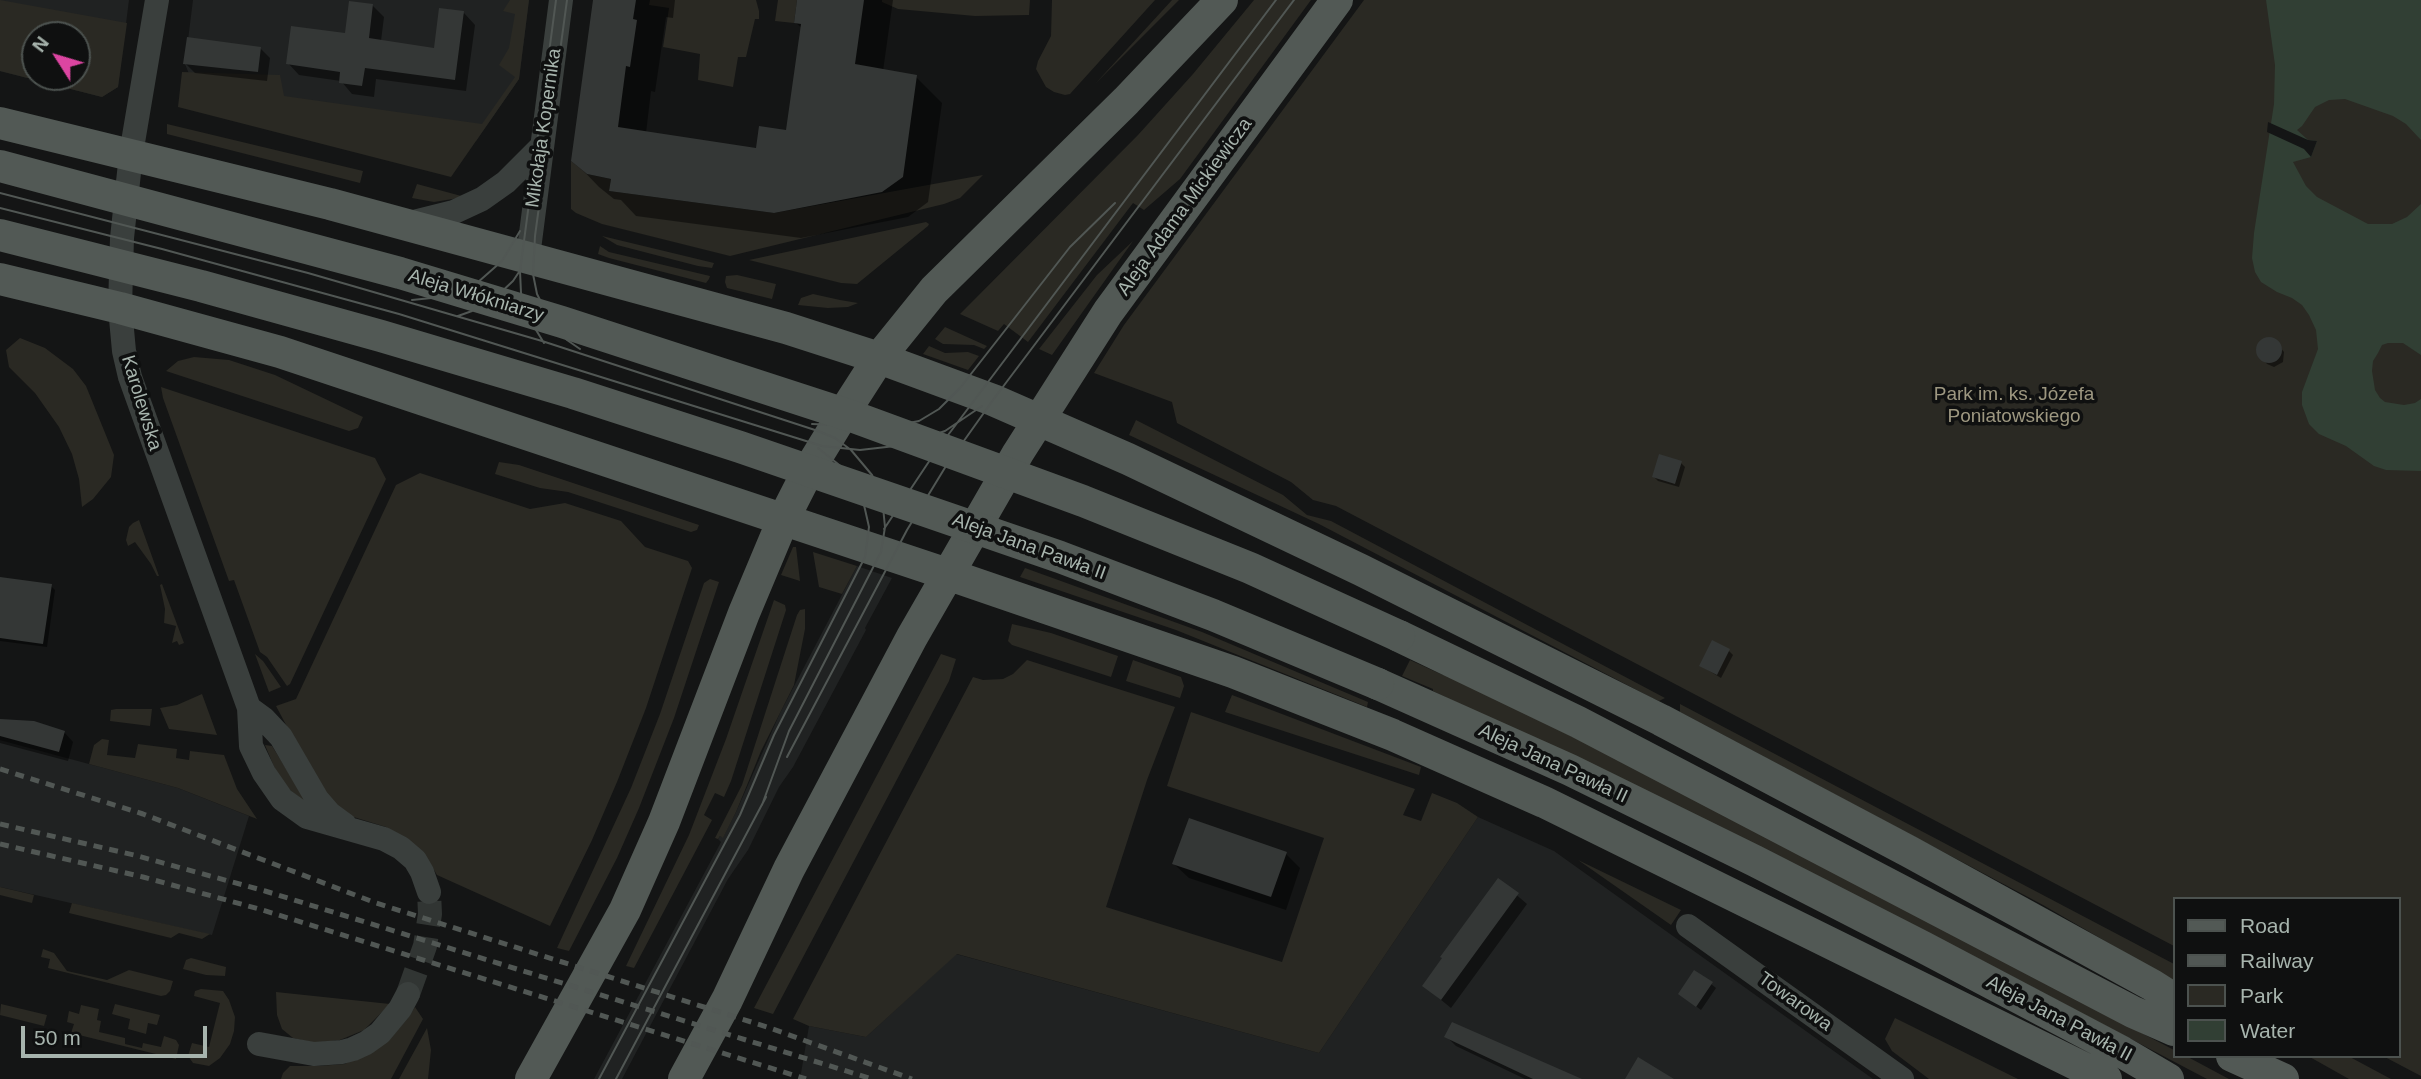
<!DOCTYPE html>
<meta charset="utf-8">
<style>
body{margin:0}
#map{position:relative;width:2421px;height:1079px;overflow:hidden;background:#141515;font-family:Helvetica,sans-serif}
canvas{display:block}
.legend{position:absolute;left:2173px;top:897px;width:228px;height:161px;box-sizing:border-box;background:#0f1010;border:2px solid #4c524f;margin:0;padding:9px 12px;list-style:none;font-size:21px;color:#a7b4ad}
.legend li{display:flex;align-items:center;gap:14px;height:35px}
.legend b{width:35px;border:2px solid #4c524f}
.north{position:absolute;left:21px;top:21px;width:70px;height:70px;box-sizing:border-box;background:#0f1010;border:2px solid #4c524f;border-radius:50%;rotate:307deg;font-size:19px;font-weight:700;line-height:28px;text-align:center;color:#a7b4ad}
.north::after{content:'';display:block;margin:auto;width:24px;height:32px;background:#dc45a1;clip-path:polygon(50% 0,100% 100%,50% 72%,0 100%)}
.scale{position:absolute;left:21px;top:1026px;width:186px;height:32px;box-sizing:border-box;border:4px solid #a7b4ad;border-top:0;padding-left:9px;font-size:21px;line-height:24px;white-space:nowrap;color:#a7b4ad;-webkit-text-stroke:5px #0f1010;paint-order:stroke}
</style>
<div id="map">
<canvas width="2421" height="1079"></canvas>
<ul class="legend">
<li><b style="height:9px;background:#525955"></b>Road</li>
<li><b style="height:9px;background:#515754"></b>Railway</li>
<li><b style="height:19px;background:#2a2923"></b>Park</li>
<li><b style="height:19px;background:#313f34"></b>Water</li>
</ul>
<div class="north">N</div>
<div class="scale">50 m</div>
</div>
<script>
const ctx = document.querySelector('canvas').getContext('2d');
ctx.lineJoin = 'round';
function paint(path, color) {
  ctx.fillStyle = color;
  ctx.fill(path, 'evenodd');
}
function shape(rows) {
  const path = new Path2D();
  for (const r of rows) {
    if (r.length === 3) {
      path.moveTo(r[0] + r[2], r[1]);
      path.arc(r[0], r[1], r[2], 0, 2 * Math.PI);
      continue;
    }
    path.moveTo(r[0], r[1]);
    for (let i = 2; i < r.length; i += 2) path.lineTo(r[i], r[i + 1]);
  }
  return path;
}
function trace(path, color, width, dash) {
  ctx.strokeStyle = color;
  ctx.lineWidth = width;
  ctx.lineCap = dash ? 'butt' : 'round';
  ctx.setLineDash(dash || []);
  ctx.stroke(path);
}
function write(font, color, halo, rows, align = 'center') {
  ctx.font = font + ' Helvetica,sans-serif';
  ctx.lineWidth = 7;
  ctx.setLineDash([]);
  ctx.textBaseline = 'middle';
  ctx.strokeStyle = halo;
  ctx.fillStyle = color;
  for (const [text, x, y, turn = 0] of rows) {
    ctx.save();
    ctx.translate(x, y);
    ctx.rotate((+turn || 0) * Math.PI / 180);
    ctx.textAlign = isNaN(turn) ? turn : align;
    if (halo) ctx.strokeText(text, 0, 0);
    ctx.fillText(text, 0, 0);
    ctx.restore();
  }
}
paint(shape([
 [0,0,129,0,118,87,102,97,0,71],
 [35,35,77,35,77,77,35,77],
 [193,0,529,0,519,79,476,141,435,161,194,86,185,64],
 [857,566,892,578,865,628,866,630,793,767,779,787,748,850,728,879,622,1079,594,1079,721,842,718,839,720,836,723,837,736,812,780,713],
 [0,740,178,788,249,816,212,935,0,887],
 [1478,817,1554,851,1873,1079,800,1079,809,1026,866,1037,956,954,1319,1053]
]), '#202222');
paint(shape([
 [0,0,127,23,118,87,102,97,0,71],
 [77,35,77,77,35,77,35,35],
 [510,0,529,0,519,79,451,177,178,107,182,72,280,75,284,96,482,124,515,77,499,65,509,48,515,14,503,11],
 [650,0,756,0,759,11,759,19,755,19,746,57,738,57,733,87,698,80,700,54,663,47,669,8,649,5],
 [778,0,797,0,794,23,775,21],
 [882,0,1030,0,1029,15,975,16,898,9,882,2],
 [1052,0,1155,0,1070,94,1065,95,1054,92,1046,87,1036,69,1038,61,1051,36],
 [1172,0,1179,0,1095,84],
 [1254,0,1311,0,1180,179,1144,210,1133,203,1028,342,1004,324,998,331,960,314,1138,135,1193,74],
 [1364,0,2421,0,2421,1076,2383,1056,2398,1056,2398,899,2174,899,2174,946,1336,506,1313,500,1291,482,1177,423,1172,402,1094,373,1124,325],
 [167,124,363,171,360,183,167,134],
 [571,161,587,174,611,179,609,191,774,213,983,175,960,198,944,204,730,256,602,224,576,213,571,209],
 [417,184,465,197,434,202,412,198],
 [926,222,929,224,928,226,857,284,841,283,749,260],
 [602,236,714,263,712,268,698,266,617,245],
 [1133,241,1052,355,1039,349,1097,275],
 [600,246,609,252,710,276,709,279,706,283,609,258,598,254],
 [737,275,776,284,772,299,727,288,725,282,726,276],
 [813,294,840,300,858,303,848,307,828,308,798,305,801,298],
 [945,327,987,346,984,349,974,345,943,344,935,339],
 [20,338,45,348,73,369,86,386,114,455,111,477,93,499,82,507,79,479,72,454,59,427,35,393,9,367,6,350],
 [929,346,945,353,968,352,979,356,968,370,923,354],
 [194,357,229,360,275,375,363,417,358,428,349,431,166,371,178,361],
 [161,387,375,458,386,479,290,684,287,686,267,657,260,652,234,580,229,581,163,398],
 [1136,420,1283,495,1307,515,1331,521,1665,698,1659,701,1652,698,1319,524,1129,435],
 [499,462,519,465,699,525,697,530,691,532,568,492,540,488,495,474],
 [420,473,530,509,565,503,621,521,645,547,688,561,692,568,646,708,617,782,592,840,550,926,437,875,428,860,386,827,347,815,324,796,276,706,296,699,396,485],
 [139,520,159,576,157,576,151,564,135,542,128,546,126,540,129,527,133,523],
 [793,547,796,547,800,581,781,575],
 [813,552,857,566,842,594,819,587],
 [1025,568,1202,632,1368,702,1367,707,1176,630,1020,577],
 [710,579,719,582,674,718,639,808,617,858,569,951,557,948,631,788,660,714,704,583],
 [162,584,184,643,179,645,177,641,172,643,176,626,164,623,165,609,160,585],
 [774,600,785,605,786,610,731,781,724,797,715,793,704,815,712,820,634,968,626,966,689,835,726,739],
 [805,609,805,629,794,685,761,751,736,812,723,838,720,836,718,839,715,838,742,785,797,615,800,610],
 [1012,624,1051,633,1118,656,1111,677,1012,645,1008,641],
 [255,654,263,661,281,687,269,692],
 [941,654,956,659,949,681,773,1014,754,1008],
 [1027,660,1175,707,1147,780,1106,907,1282,962,1324,838,1167,786,1191,712,1415,789,1403,815,1421,821,1432,793,1457,803,1478,817,1319,1053,957,954,866,1037,809,1026,793,1019,973,677,983,680,1003,679,1013,674],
 [1133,660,1181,677,1184,686,1180,698,1126,681],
 [1410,660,1443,675,1444,674,1592,746,1738,821,2174,1050,2174,1056,2186,1056,2229,1079,2207,1079,1956,947,1433,691,1433,689,1402,676],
 [202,694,217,735,169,729,160,708,177,705],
 [1232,695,1421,767,1419,775,1225,712],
 [1680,704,2174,964,2174,981,2043,905,1680,712],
 [116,709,152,709,150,726,110,721,111,710],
 [102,739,109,740,107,755,135,758,138,744,177,749,176,758,189,760,190,751,224,755,237,789,257,819,178,788,89,764,94,745],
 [265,745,272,746,308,804,286,787,275,769],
 [1578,860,1681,910,1671,925],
 [0,887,34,895,32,903,0,895],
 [72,903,210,934,202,939,179,933,171,938,69,913],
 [43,949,54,953,67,971,107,980,129,970,173,981,170,991,166,995,161,996,48,968,50,959,41,957],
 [191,958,226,967,225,976,206,975,183,969,186,960],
 [201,989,223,991,229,1000,235,1017,234,1031,230,1044,220,1058,209,1066,193,1063,188,1056,192,1043,209,1047,220,1003,194,996,195,991],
 [276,992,390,1004,364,1030,340,1040,315,1043,293,1038,282,1029,277,1015],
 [1,1004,47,1015,44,1026,0,1015],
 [115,1004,160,1015,157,1025,148,1023,146,1034,128,1029,130,1019,112,1014],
 [81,1005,99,1009,97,1020,101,1021,99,1032,125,1038,125,1044,142,1048,143,1043,161,1047,164,1036,176,1040,179,1045,176,1059,71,1033,74,1024,67,1022,69,1011,79,1014],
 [415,1007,423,1019,391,1079,281,1079,283,1073,290,1066,319,1066,345,1064,389,1040,408,1018],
 [1895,1018,2018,1079,1929,1079,1892,1051,1885,1039],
 [427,1028,431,1050,428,1079,399,1079],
 [2308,1056,2348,1056,2391,1079,2349,1079]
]), '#2a2923');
paint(shape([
 [2266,0,2421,0,2421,140,2406,124,2393,116,2345,99,2329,100,2315,107,2302,126,2297,130,2308,140,2317,141,2311,157,2293,162,2306,186,2317,197,2368,224,2392,224,2407,217,2421,204,2421,355,2403,343,2388,343,2382,345,2378,353,2373,361,2372,371,2375,390,2380,398,2385,402,2404,405,2415,403,2421,399,2421,471,2386,470,2374,466,2346,446,2319,434,2309,424,2302,405,2302,392,2318,349,2316,330,2309,315,2302,305,2292,298,2277,292,2261,282,2255,272,2252,258,2254,233,2274,104,2275,65]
]), '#313f34');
paint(shape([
 [2268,122,2308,140,2317,141,2311,157,2304,149,2267,132]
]), '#141515');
paint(shape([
 [595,0,675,0,673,18,666,17,655,92,651,91,646,133,758,150,788,132,803,29,796,23,799,0,893,0,883,71,916,77,942,103,928,202,908,217,801,238,636,216,621,200,614,199,599,187,573,160],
 [372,5,384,17,381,41,436,50,464,13,475,25,466,91,376,79,374,97,352,94,341,81,299,75,288,63,347,35],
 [260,48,270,58,267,81,195,73,185,63],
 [2268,340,2275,341,2284,352,2283,362,2274,367,2267,364,2258,353,2259,346],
 [1681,463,1685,467,1679,487,1658,481,1654,477],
 [0,579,51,586,55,590,47,647,0,641],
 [1729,651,1733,655,1721,678,1701,666],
 [0,722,64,732,73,742,68,761,0,743],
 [1286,854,1300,868,1286,910,1189,878,1174,864],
 [1499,880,1527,904,1451,1008,1424,986],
 [1711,984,1716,988,1701,1010,1685,998],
 [1447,1037,1573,1079,1525,1079,1456,1046]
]), '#0007');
paint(shape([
 [593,0,636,0,633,19,637,20,630,67,626,66,618,127,756,148,759,126,786,130,801,24,794,23,797,0,864,0,855,64,917,75,903,177,882,192,774,213,609,191,611,179,587,174,571,161],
 [349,1,373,4,369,38,434,48,439,8,464,11,455,80,365,68,362,86,339,83,340,72,286,64,291,26,345,33],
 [187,37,261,47,258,72,183,64],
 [2269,350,13],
 [1659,454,1682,461,1675,484,1652,477],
 [0,577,52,584,43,644,0,638],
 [1712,640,1730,649,1717,675,1699,666],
 [0,719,34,721,65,731,59,752,0,736],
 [1189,818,1287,852,1271,897,1172,864],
 [1498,878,1519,893,1441,1000,1422,986,1442,958,1440,957],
 [1694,970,1713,982,1696,1007,1678,994],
 [1452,1022,1582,1079,1533,1079,1444,1037],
 [1638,1057,1674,1079,1625,1079]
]), '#343736');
trace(shape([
 [408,994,425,946,430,914,429,892]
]), '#313533', 24, [24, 12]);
trace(shape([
 [157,0,131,154,122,238,120,308,124,351,130,377,249,708,251,746,264,773,282,799,307,817,384,839,401,848,415,860,422,872,429,892],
 [406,224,454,212,482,199,506,182,541,147],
 [528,257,561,0],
 [249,708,264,719,281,737,317,799,330,814,345,825],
 [1688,926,1902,1079],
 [259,1044,314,1054,342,1052,353,1049,366,1043,380,1033,400,1009,408,994]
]), '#3a3f3d', 24);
trace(shape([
 [0,123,330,204,786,328,879,358,993,400,1128,459,1361,570,1661,720,1910,852,2152,985,2174,999],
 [0,279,120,308,280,352,947,574,1233,672,1393,735,1544,802,2106,1079],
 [1399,636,1578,722,2133,1012,2174,1030],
 [1378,684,1570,770,1755,861,1923,947,2122,1052,2168,1079],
 [2232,1056,2283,1079],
 [531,1079,625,910,664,822,744,613,783,520,807,473,843,414,879,358,934,290,1126,101,1222,0],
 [684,1079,727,1000,789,869,912,637,1018,453,1108,312,1337,0]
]), '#525955', 32);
trace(shape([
 [567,0,535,236,533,274,537,294,551,322,567,340,580,349],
 [0,193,308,273,542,341,818,431,835,438,851,450,872,475,882,497,885,527,881,552,789,731,762,805],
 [0,208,162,249,399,314,822,446,860,450,904,445,945,431,982,406],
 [412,300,441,297,477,283,502,261,520,231],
 [458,316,472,311,498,295,513,281,521,269],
 [544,343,525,312,521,293,520,271,556,0],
 [812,424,888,427,919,421,939,409,960,388,1070,247,1115,203],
 [884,529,936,451,1276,0],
 [787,757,907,530,946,466,993,400,1294,0],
 [599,1079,740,815,774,735,865,557,869,527,862,496,843,468,818,448],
 [616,1079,766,797]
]), '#515754', 2);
trace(shape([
 [0,769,143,814,376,903,767,1027,912,1079],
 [0,824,134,855,265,891,872,1079],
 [0,844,143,877,259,909,806,1079]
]), '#515754', 5, [9, 7]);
trace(shape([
 [0,166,400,273,562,322,854,417,1083,501,1250,568,1399,636],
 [0,235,201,286,381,336,573,393,740,447,1060,557,1213,615,1378,684]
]), '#525955', 32);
write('19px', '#a7b4ad', '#0f1010', [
 ["Mikołaja Kopernika",544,128,-82],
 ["Aleja Adama Mickiewicza",1185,207,-54],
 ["Aleja Włókniarzy",476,296,17],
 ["Karolewska",141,403,73],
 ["Aleja Jana Pawła II",1029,547,20],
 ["Aleja Jana Pawła II",1553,764,25],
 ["Towarowa",1795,1002,36],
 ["Aleja Jana Pawła II",2059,1019,28]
]);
write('19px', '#9d9780', '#0f1010', [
 ["Park im. ks. Józefa",2014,395],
 ["Poniatowskiego",2014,417]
]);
</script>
